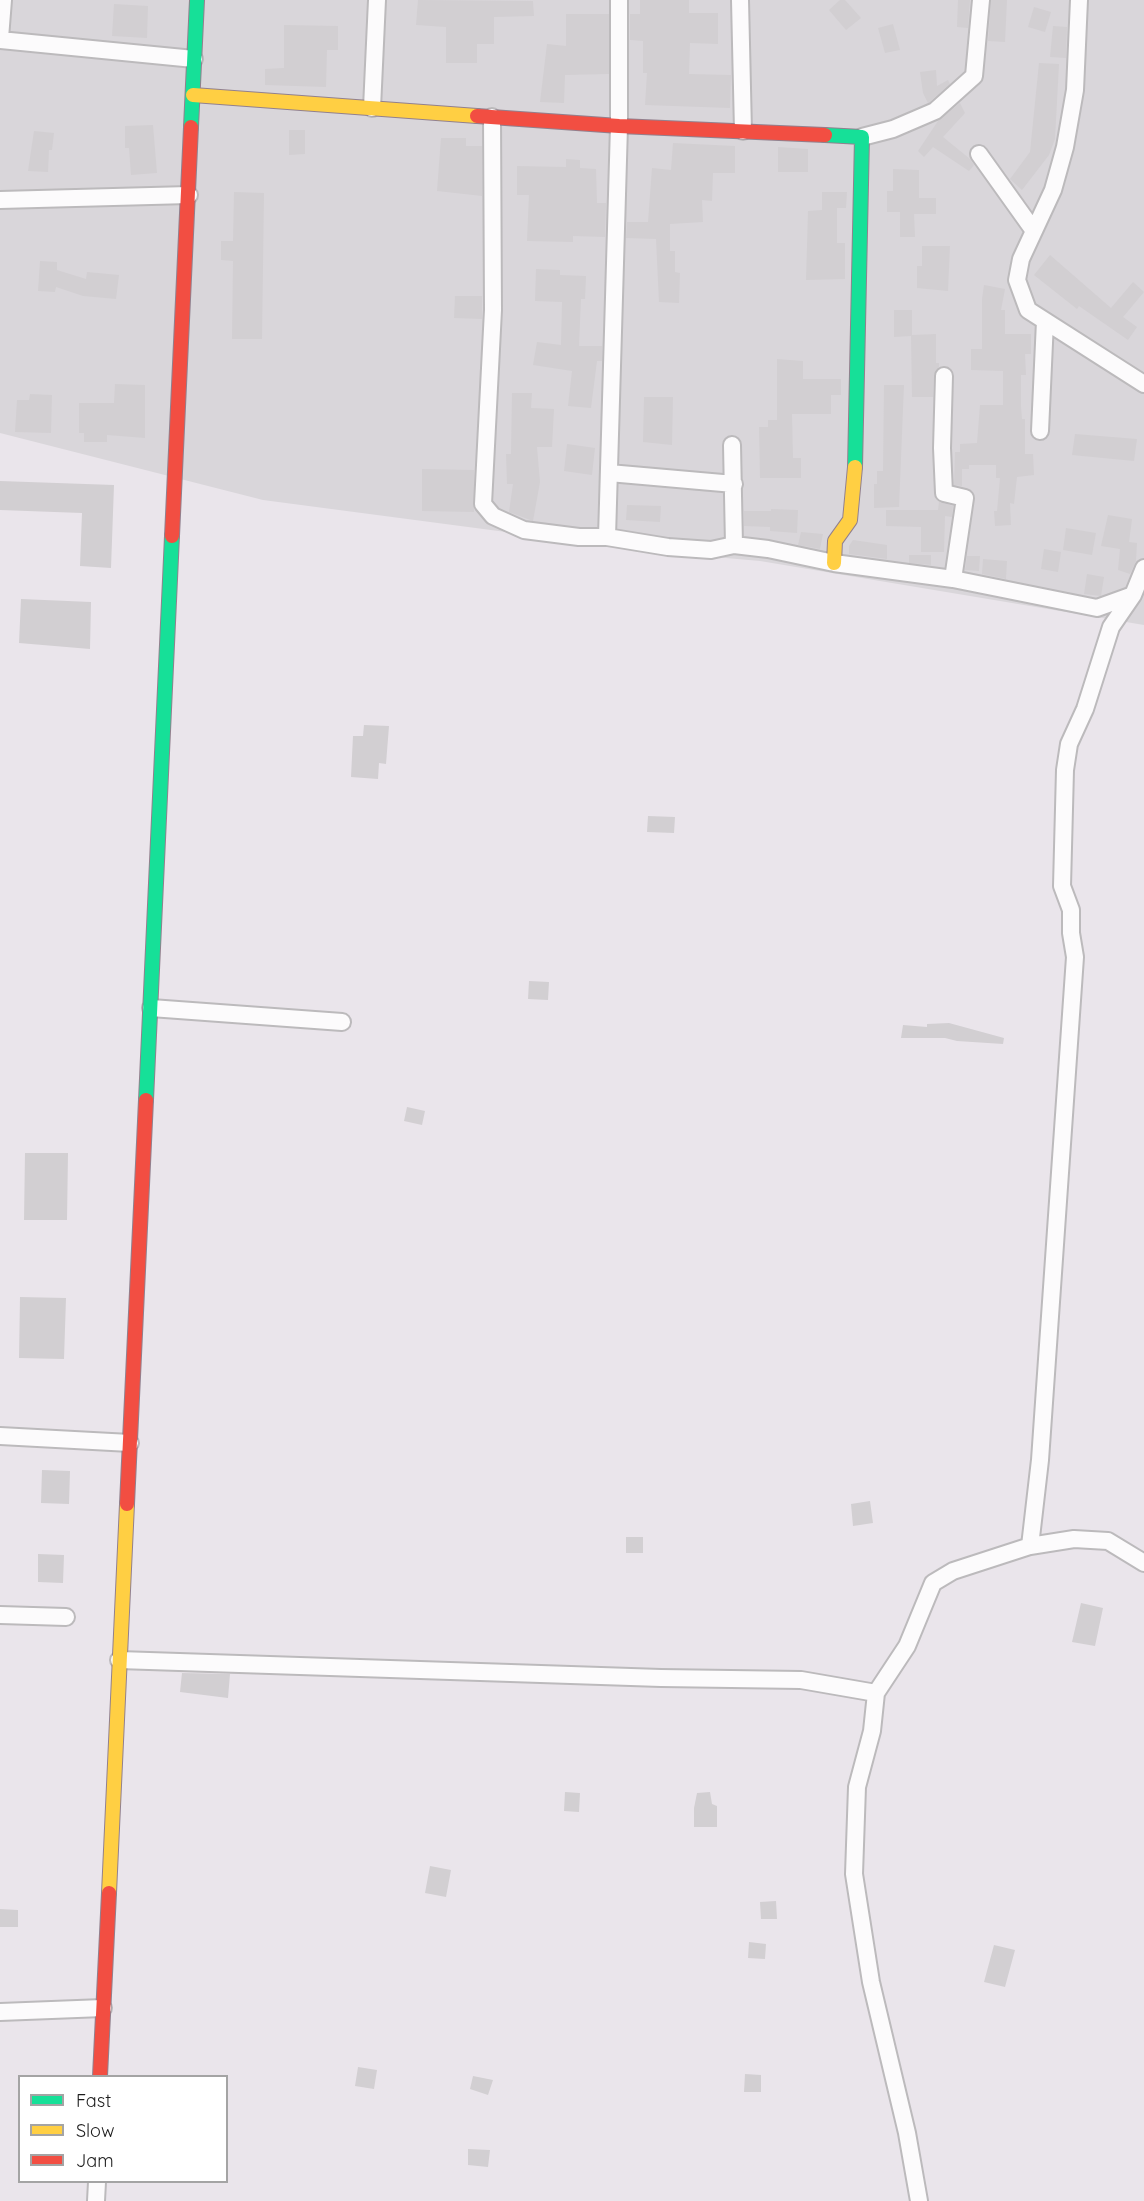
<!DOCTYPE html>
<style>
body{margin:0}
#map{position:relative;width:1144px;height:2201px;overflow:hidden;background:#eae5eb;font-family:Quicksand,sans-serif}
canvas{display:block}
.legend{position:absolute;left:18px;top:2075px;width:210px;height:108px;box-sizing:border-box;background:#fff;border:2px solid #a4a4a4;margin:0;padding:8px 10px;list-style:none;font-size:18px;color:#1c1c1c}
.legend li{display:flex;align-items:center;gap:12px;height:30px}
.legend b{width:30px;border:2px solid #a4a4a4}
</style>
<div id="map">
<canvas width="1144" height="2201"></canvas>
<ul class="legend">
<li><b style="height:8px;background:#16e098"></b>Fast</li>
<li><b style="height:8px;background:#ffcf43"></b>Slow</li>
<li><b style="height:8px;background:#f24e42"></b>Jam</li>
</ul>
</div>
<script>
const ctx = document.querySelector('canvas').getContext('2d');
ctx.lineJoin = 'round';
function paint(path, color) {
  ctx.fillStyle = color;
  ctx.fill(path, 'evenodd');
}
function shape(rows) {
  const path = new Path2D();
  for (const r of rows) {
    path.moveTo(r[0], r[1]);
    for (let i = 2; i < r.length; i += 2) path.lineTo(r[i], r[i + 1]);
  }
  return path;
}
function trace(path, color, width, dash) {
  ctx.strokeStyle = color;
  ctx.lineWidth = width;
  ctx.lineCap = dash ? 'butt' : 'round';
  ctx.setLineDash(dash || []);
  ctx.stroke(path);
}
paint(shape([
 [0,0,1144,0,1144,625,760,561,658,552,263,500,0,433]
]), '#d9d6da');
paint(shape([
 [418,0,533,1,534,16,494,17,494,44,477,44,477,63,446,63,446,27,416,25],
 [640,0,689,0,689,13,718,13,718,44,690,43,689,74,731,75,730,108,645,105,647,73,643,73,643,41,630,40,630,14,640,14],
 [840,0,845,0,861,18,846,30,829,10],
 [958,0,970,0,968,28,957,27],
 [991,0,1007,0,1005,42,988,41],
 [114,4,148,6,147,38,112,36],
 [1034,7,1051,12,1045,32,1028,27],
 [566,14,609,14,609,74,565,75,564,103,540,102,547,44,566,46],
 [893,24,900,50,885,53,878,28],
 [284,25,338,26,338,50,327,50,326,87,265,85,265,69,284,68],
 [1053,26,1067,27,1066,58,1050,57],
 [1039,63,1059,64,1055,139,1049,155,1022,190,1010,179,1030,152],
 [936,70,937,86,948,80,950,84,928,103,923,93,920,72],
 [960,103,965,113,943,137,970,159,974,165,969,171,933,147,924,157,918,151,938,121],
 [153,125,157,173,131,175,129,148,125,148,125,126],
 [289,130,305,130,305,154,289,155],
 [34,131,54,133,52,150,49,150,48,172,28,171],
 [441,138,466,138,466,146,482,146,482,196,437,191],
 [673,143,735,146,735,173,713,173,712,201,702,200,703,222,670,224,670,251,675,251,675,272,680,273,679,303,659,302,656,239,626,238,627,222,648,222,652,168,671,170],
 [778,147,808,149,808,172,778,172],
 [566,159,580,160,580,168,596,169,597,203,606,203,605,237,573,236,573,242,527,241,529,195,517,195,517,166,566,167],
 [893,169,919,170,919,198,936,198,936,214,914,214,915,237,900,237,900,212,887,212,887,191,893,191],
 [234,192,264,193,262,339,232,339,233,261,221,260,221,241,233,241],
 [822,192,847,192,846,208,837,208,837,243,845,243,845,279,806,280,808,211,822,210],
 [922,246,950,246,948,291,917,288,917,266,922,266],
 [1050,255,1111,308,1133,282,1144,292,1123,317,1137,327,1128,340,1079,306,1077,309,1034,275],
 [40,261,57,262,57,270,86,279,87,272,119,275,116,299,83,296,56,287,55,292,38,291],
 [536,269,560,270,560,275,586,276,585,299,581,299,579,346,602,346,602,361,597,361,591,408,568,406,572,371,533,365,537,342,561,345,562,302,535,301],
 [984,285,1005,289,1001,310,1005,310,1005,334,1031,334,1031,354,1025,354,1026,375,1021,375,1021,406,1022,419,1025,419,1025,454,1033,454,1034,475,1017,477,1014,504,1010,503,1011,525,995,526,994,511,997,511,1000,478,996,478,996,465,969,465,969,469,962,469,962,486,954,485,955,452,960,452,960,444,977,443,980,405,1003,405,1003,371,971,370,971,349,982,349,982,299],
 [455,296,482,296,482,319,454,318],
 [894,310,912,310,912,335,936,334,936,363,939,363,939,367,934,375,933,397,912,397,911,336,894,337],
 [777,359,803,361,803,379,841,379,841,395,831,395,831,414,792,414,793,458,801,458,801,478,760,478,759,427,768,427,768,420,777,420],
 [115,384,145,385,145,438,107,435,107,442,84,442,84,433,79,433,79,403,114,403],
 [884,385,904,385,899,507,874,508,874,484,877,484,877,471,883,471],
 [512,393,532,393,531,408,554,409,552,447,537,447,540,482,533,521,509,512,513,484,507,484,506,454,511,454],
 [30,394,52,395,51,433,15,432,17,400,29,400],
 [644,397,673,397,672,445,643,442],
 [1075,434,1137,439,1134,461,1072,455],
 [567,444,595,448,592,475,564,471],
 [422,469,474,470,474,512,422,511],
 [0,481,114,485,111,568,80,566,82,513,0,510],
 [939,502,953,506,952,517,945,516,944,552,921,552,921,527,886,526,886,510,938,510],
 [627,505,661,506,660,522,626,520],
 [771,509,798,510,797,533,770,531,770,527,744,526,744,511,771,511],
 [1108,515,1132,519,1129,542,1137,543,1136,561,1130,574,1118,570,1120,549,1101,546],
 [1066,528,1096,533,1092,555,1063,550],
 [801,532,823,534,820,549,798,545],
 [853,540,887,545,887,559,849,554,849,546],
 [1044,549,1061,552,1058,572,1041,569],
 [909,555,931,555,931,565,909,563],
 [967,556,980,556,979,571,965,570],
 [983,559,1007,561,1006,579,982,574],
 [1087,574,1104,577,1101,596,1084,594],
 [21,599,91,602,90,649,19,643],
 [364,725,389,726,386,764,379,763,378,779,351,777,353,736,363,736],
 [648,816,675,817,674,833,647,832],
 [529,981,549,982,548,1000,528,999],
 [949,1023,1004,1038,1003,1044,957,1041,945,1038,901,1038,903,1025,927,1027,927,1024],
 [407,1107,425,1111,422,1125,404,1121],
 [25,1153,68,1153,67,1220,24,1220],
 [20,1297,66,1298,64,1359,19,1358],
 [42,1470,70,1471,69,1504,41,1503],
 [870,1501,873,1523,853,1526,851,1504],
 [626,1537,643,1537,643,1553,626,1553],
 [38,1554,64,1555,63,1583,38,1582],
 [1081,1603,1103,1608,1095,1646,1072,1642],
 [182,1673,230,1674,228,1698,180,1692],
 [565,1792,580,1793,579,1812,564,1811],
 [710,1792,712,1804,717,1806,717,1827,694,1827,694,1808,697,1793],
 [430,1866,451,1870,446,1897,425,1893],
 [776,1901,777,1919,761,1919,760,1902],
 [0,1909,18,1910,18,1927,0,1927],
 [749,1942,766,1944,765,1959,748,1958],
 [994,1945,1015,1950,1005,1987,984,1982],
 [358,2067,377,2070,374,2089,355,2086],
 [745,2074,761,2075,761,2092,744,2092],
 [473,2076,493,2080,488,2095,470,2089],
 [468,2149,490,2150,488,2167,468,2165]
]), '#d2cfd2');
const street = shape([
 [740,0,743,131],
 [1079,0,1075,90,1065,147,1053,190,1021,259,1017,280,1028,310,1144,384],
 [0,38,3,0],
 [0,40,194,59],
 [372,108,377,0],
 [492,117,493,310,483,504,493,516,524,530,579,537,607,537,668,547,711,550,734,545,768,549,834,563,953,579,1097,608,1133,595],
 [862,137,893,129,935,111,974,76,981,0],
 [979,154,1034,231],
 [0,200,189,195],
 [944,376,942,448,944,493,965,498,953,579],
 [1040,431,1045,321],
 [732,445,734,545],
 [609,473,734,484],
 [607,537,619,126,619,0],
 [151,1008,342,1022],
 [0,1436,130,1443],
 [1030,1546,1040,1460,1075,957,1071,933,1071,910,1062,886,1065,770,1069,744,1085,709,1111,627,1133,595,1144,568],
 [0,1615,66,1617],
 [119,1660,661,1678,801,1680,876,1693],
 [0,2012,103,2008],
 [96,2201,97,2182],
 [919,2201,907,2133,871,1982,854,1874,857,1787,872,1731,876,1693,907,1646,933,1583,953,1571,1030,1546,1074,1539,1108,1541,1144,1563]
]);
const fast = shape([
 [191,127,197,0],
 [825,135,862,137,855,467],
 [146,1100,172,536]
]);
const slow = shape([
 [193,95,477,116],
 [834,563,835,541,850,520,855,467],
 [109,1893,127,1504]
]);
const jam = shape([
 [477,116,619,126,825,135],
 [172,536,191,127],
 [127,1504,146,1100],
 [100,2076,109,1893]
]);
trace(street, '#bcbabc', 20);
trace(fast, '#92808e', 16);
trace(slow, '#92808e', 16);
trace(jam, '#92808e', 16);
trace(street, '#fcfbfc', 16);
trace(fast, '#16e098', 14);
trace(slow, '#ffcf43', 14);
trace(jam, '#f24e42', 14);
</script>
